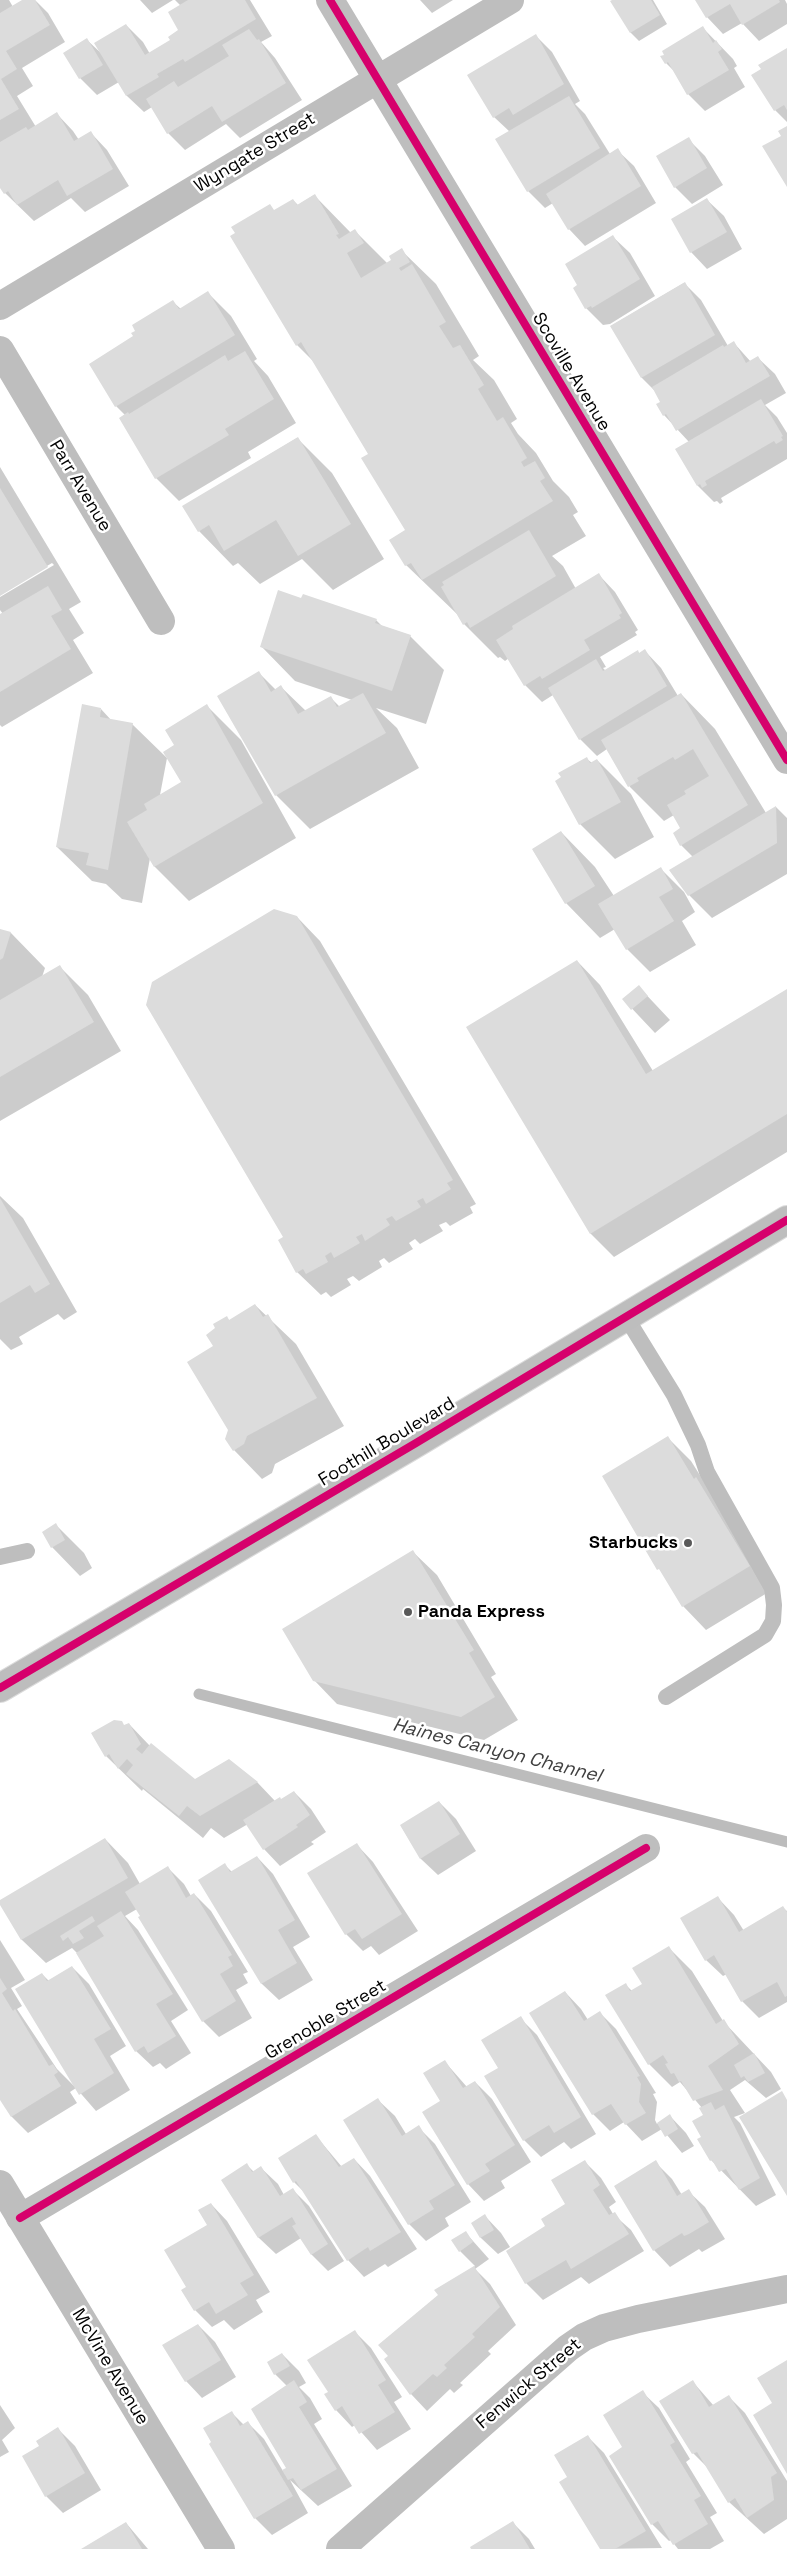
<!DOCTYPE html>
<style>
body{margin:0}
canvas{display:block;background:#fff}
</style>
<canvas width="787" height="2549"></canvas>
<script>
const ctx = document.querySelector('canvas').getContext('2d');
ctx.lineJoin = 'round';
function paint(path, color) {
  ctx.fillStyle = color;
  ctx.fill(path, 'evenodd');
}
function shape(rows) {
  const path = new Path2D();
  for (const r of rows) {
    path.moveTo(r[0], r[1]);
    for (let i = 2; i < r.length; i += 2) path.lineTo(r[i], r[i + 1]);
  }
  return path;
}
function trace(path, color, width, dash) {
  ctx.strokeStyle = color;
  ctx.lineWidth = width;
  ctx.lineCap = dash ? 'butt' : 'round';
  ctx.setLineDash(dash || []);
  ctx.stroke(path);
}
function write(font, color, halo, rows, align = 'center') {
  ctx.font = font + ' "Space Grotesk",sans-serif';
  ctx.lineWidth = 5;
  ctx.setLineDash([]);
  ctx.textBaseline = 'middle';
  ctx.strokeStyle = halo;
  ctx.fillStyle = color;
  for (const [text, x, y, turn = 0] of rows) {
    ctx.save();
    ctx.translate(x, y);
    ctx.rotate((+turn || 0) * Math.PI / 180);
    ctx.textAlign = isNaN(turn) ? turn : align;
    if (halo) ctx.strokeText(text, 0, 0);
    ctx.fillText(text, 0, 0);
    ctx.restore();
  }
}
paint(shape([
 [0,0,9,0,13,7,24,0,35,0,48,13,65,42,22,68,33,86,17,96,36,127,57,114,73,131,79,140,91,133,107,150,129,186,85,212,71,198,34,221,5,193,0,185],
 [140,0,173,0,152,13],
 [175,0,250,0,272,36,261,42,275,58,302,100,240,138,226,124,185,150,168,133,152,107,144,112,127,96,119,82,97,95,80,78,65,53,87,40,102,54,126,25,143,42,150,54,172,40,180,31,181,6],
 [420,0,453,0,432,13],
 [615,0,653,0,667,24,639,41,631,33,612,1],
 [696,0,785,0,787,4,787,24,759,41,742,23,723,34,707,17],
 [702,27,733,59,737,66,734,68,745,87,705,111,688,94,675,72,666,63],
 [535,35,552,52,580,101,575,104,585,114,610,154,617,150,634,166,656,203,585,246,569,229,553,203,545,208,528,191,510,132,494,117],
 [787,49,787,122,775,110],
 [688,139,705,156,723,185,692,204,675,187],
 [314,195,351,233,355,231,388,264,401,250,436,284,479,356,473,360,494,380,517,419,511,423,518,434,536,453,553,481,569,497,578,512,573,515,586,536,552,556,563,566,576,589,599,575,615,592,638,630,635,632,637,635,600,657,606,667,603,668,606,671,638,652,640,654,645,651,661,668,678,696,681,694,715,729,766,813,776,807,787,818,787,874,712,918,689,895,693,857,681,845,682,829,674,815,664,821,630,787,607,749,597,756,580,739,553,695,542,702,525,685,509,658,505,661,500,657,498,658,464,624,457,614,406,565,407,530,370,455,316,364,297,345,275,211,293,200,298,205],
 [707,200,724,216,742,249,707,269,691,252],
 [613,237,630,253,655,296,610,324,603,325,586,308],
 [684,283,701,300,728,346,734,343,751,362,758,358,775,374,786,393,765,405,777,417,787,433,787,459,721,498,723,502,720,504,717,501,714,502,698,486,677,449,689,442,664,415,662,402,656,392,642,378,611,326],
 [208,293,231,316,257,359,254,361,268,376,296,423,248,452,251,458,179,501,156,478,125,415,116,406,135,337,173,302,181,309],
 [297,438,332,473,384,559,333,590,302,559,260,584,238,563,233,566,199,531,184,506],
 [0,467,81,602,69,609,84,633,73,640,93,673,2,727,0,725,0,616,3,614,0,610,0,597,54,565,52,563,0,594],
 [376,620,383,627,410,636,444,670,426,724,376,708,397,728,419,768,310,829,276,795,259,673,276,690,281,687,306,711,330,697,340,707,352,700,295,681,261,646],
 [207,706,241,740,296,838,189,901,155,867,150,858,142,903,122,899,106,884,92,881,57,847,101,709,112,721,132,724,167,758,160,795,183,782,176,746],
 [587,759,592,763,597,760,631,794,654,837,615,859,580,824,557,781],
 [561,832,595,867,614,896,661,869,684,892,695,912,682,921,696,945,650,972,627,949,615,929,600,938,566,903,533,850],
 [297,917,320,941,476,1204,470,1207,473,1213,450,1226,446,1222,439,1225,443,1231,420,1244,415,1239,409,1243,413,1249,389,1263,384,1258,379,1261,382,1267,359,1281,353,1276,347,1279,351,1285,331,1297,326,1292,321,1295,297,1272,284,1237],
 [0,930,11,933,45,968,42,977,60,967,88,995,121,1051,0,1121],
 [577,961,600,985,653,1071,787,991,787,1152,614,1257,591,1234,468,1027],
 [639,987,670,1020,655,1033,623,999],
 [0,1196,23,1218,77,1312,64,1320,58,1314,19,1337,23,1344,11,1350,0,1339],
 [255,1305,296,1344,344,1426,275,1464,272,1473,262,1479,234,1450,215,1347,227,1318,230,1321],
 [668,1438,691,1461,772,1590,706,1630,683,1606],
 [56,1525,84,1553,92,1568,80,1576,52,1547,44,1532],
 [413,1552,437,1575,496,1674,491,1677,518,1720,484,1740,337,1704,314,1680],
 [129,1724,150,1746,195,1780,229,1760,257,1782,275,1801,282,1801,294,1792,311,1809,326,1832,311,1842,314,1844,280,1866,264,1849,248,1824,224,1838,211,1828,203,1838,143,1789,142,1791,106,1756],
 [439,1802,456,1819,476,1851,438,1875,421,1859,401,1826],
 [105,1839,128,1863,140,1884,168,1868,184,1884,191,1896,194,1894,211,1911,248,1972,243,1974,248,1983,236,1990,252,2018,219,2037,203,2021,137,1909,125,1916,138,1930,188,2010,171,2021,191,2053,166,2069,160,2063,153,2067,136,2051,78,1954,72,1948,46,1963,22,1940,0,1903],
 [357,1845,373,1862,418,1931,379,1955,371,1946,363,1951,346,1934,309,1874],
 [257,1857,273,1874,310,1937,293,1947,313,1980,279,2000,262,1984,200,1880,225,1865,232,1872],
 [718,1898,734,1915,744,1931,783,1908,787,1911,787,2002,759,2018,742,2001,727,1974,723,1976,706,1960],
 [0,1940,25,1980,11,1988,22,2006,17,2009,57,2069,74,2086,42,1974,49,1981,72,1967,89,1984,126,2046,110,2056,130,2090,96,2111,76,2088,70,2092,77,2103,28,2133,12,2117,0,2098],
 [669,1948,692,1971,723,2021,771,2072,781,2089,766,2098,745,2080,730,2090,745,2113,734,2117,740,2123,776,2195,756,2206,711,2160,703,2138,705,2116,702,2108,680,2082,672,2087,649,2064,625,1984,632,1991,644,1984],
 [565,1992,581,2009,588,2020,600,2013,616,2029,656,2093,653,2094,657,2102,655,2120,657,2124,670,2116,686,2133,694,2146,682,2153,662,2129,642,2141,624,2122,610,2131,593,2114],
 [520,2018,537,2035,596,2134,571,2149,564,2142,541,2157,524,2140,499,2069],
 [445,2062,467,2087,475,2082,492,2099,531,2162,501,2181,505,2188,484,2201,468,2184,442,2102],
 [378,2100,395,2116,406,2134,418,2127,435,2144,471,2202,445,2218,449,2226,426,2241,409,2224],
 [316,2136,342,2167,354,2159,370,2176,417,2249,388,2267,385,2264,364,2277,348,2260,306,2194,294,2182],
 [584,2161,601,2178,616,2202,609,2207,613,2214,631,2230,644,2251,589,2284,581,2277,543,2300,526,2283,507,2252,547,2227,567,2204],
 [655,2162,672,2179,682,2195,688,2191,705,2207,725,2239,702,2252,699,2249,670,2267,654,2250],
 [247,2165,254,2172,261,2168,278,2184,284,2195,293,2190,309,2206,344,2261,328,2271,312,2255,301,2238,276,2254,259,2238,223,2180],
 [211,2204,227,2221,270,2292,256,2300,263,2312,234,2330,224,2320,212,2327,195,2310,188,2288,208,2225],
 [485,2216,501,2233,510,2247,498,2254,481,2238,473,2223],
 [465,2232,489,2259,475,2269,490,2284,516,2325,488,2351,491,2354,460,2383,463,2385,454,2393,450,2389,427,2411,411,2394,385,2360,439,2295,436,2291,475,2266,460,2251],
 [198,2325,215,2342,236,2377,202,2398,186,2381],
 [354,2331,371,2348,402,2397,394,2402,411,2429,377,2450,355,2425,352,2427,336,2410,330,2393],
 [282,2354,299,2371,306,2383,299,2387,310,2398,322,2419,314,2424,352,2486,318,2506,290,2480,308,2513,272,2535,255,2518,232,2413,244,2425,248,2423,264,2439,283,2471,288,2468,287,2386,275,2374,268,2363],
 [693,2382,714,2406,729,2397,745,2413,787,2481,787,2519,764,2534,729,2502,708,2468,693,2453,661,2401],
 [642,2392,659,2408,690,2459,686,2462,717,2513,710,2517,724,2541,710,2549,678,2549,671,2540,669,2541,652,2524,611,2456,624,2448],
 [0,2405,15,2428,2,2440,9,2452,0,2457],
 [58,2429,75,2446,101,2490,63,2513,46,2496,40,2447],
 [587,2436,604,2453,662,2548,601,2549,568,2477],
 [512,2522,529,2539,535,2549,472,2549],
 [126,2523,148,2549,83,2549]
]), '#0003');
trace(shape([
 [199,1694,787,1842]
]), '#bcbcbc', 11);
paint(shape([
 [22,0,35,0,50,25,6,51,17,69,1,79,19,109,0,120,0,13],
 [188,0,245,0,256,19,185,62,183,59,157,74,159,77,126,96,94,43,126,24,145,55,170,40,168,37,178,30,168,12],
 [612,0,651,0,660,15,630,33,610,1],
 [695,0,779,0,780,2,742,25,730,4,706,18],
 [703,26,713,43,716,40,722,49,718,52,729,70,687,95,668,62,665,64,660,56,664,55,662,51],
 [249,29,257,40,259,39,286,83,222,122,212,106,167,134,146,99,174,81,178,87,229,56,222,45],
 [536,34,564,84,513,115,509,108,493,118,467,75],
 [87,38,103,65,79,79,63,53],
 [787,48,787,110,784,105,774,111,751,75,761,69,758,65],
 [569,96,600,148,527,192,495,139],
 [57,112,74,141,91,131,113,169,67,196,58,180,17,205,8,191,4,194,0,188,0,142,26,127,28,130],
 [787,126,787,187,762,146,781,136,778,131],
 [689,137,707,168,674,188,656,156],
 [618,148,641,186,568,230,546,194],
 [315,194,339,234,336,235,339,239,355,229,364,243,347,253,361,278,391,260,389,256,402,248,410,262,399,268,401,271,412,264,446,322,439,326,453,348,460,345,484,385,478,389,497,421,503,417,527,458,521,462,524,467,535,461,545,478,540,481,553,501,422,580,411,563,405,566,389,540,405,530,361,458,368,454,301,342,296,346,230,236,235,233,231,227,270,204,274,210,293,199,297,205],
 [707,198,727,232,690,253,671,219],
 [613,235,640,279,592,308,591,306,585,309,573,288,577,285,565,264],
 [685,282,715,335,641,378,610,326],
 [208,291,235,335,115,407,89,364,133,336,131,333,135,331,132,325,173,300,179,309],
 [734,341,746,363,758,356,770,376,676,431,666,414,663,416,656,404,660,402,652,387,723,345,724,347],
 [245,351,274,399,225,429,229,435,155,479,119,418,128,412,129,414,225,355,228,361],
 [761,399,783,436,781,437,783,440,776,444,774,441,705,481,707,485,702,488,700,484,697,486,675,449],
 [298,437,351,524,298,556,276,520,224,551,209,525,198,532,182,506],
 [0,488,48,567,0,596],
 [529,530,556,576,470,628,467,622,463,625,441,587,444,585,442,582],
 [599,573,622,613,619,615,621,618,584,640,590,650,542,679,540,676,524,686,496,640,513,629,512,626],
 [48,586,62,610,51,616,71,649,0,692,0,614],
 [278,590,301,598,303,594,377,619,375,623,411,635,392,691,260,647],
 [645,649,667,686,579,740,548,688,596,659,603,671,638,650,639,653],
 [259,671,271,692,281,685,298,714,331,696,337,707,363,693,386,733,275,796,217,696],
 [681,693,748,805,680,846,673,833,680,828,667,805,686,794,684,791,709,776,693,749,675,760,673,757,637,778,639,781,628,787,601,740],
 [82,704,101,708,100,717,133,723,108,870,86,865,89,853,56,847],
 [207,704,263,803,154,867,127,822,147,810,144,804,181,782,163,752,174,745,165,730],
 [587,757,590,763,597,759,621,802,579,825,555,781,561,777,558,773],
 [776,806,777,843,688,896,669,870],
 [561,831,595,886,565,904,532,849],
 [661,867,673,889,659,897,674,921,626,950,598,904],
 [274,909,297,916,453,1180,447,1183,451,1189,426,1204,423,1198,417,1201,421,1207,396,1221,392,1216,386,1219,390,1225,365,1241,362,1234,356,1237,360,1243,334,1258,331,1252,325,1256,328,1262,306,1274,303,1269,296,1273,278,1240,283,1237,146,1005,152,982],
 [0,929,11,932,3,958,0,960],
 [577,960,646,1074,787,989,787,1114,590,1234,466,1027],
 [60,965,94,1022,0,1077,0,1000],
 [639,985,648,996,631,1010,622,999],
 [0,1198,50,1284,35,1293,30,1285,0,1303],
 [255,1304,263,1317,268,1314,317,1398,247,1436,244,1444,233,1451,225,1439,228,1430,187,1362,213,1346,206,1335,215,1328,213,1324,227,1316,229,1320],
 [668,1436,694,1479,696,1477,750,1566,682,1607,659,1569,657,1570,602,1476],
 [56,1523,65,1540,51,1548,42,1532],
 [413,1550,474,1650,469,1653,495,1697,461,1717,313,1681,282,1629],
 [114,1720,122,1721,124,1725,129,1723,141,1744,136,1749,142,1754,151,1743,195,1779,229,1759,258,1782,200,1816,187,1806,179,1816,126,1774,133,1765,127,1759,118,1769,109,1754,105,1757,91,1733],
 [294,1791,310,1815,296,1825,298,1827,263,1850,243,1820,280,1797,281,1799],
 [439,1801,460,1834,420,1859,400,1825],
 [105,1838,128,1878,21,1940,0,1905,0,1900],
 [357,1843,402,1914,362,1939,355,1929,345,1935,307,1873],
 [257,1856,295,1920,278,1930,297,1963,261,1984,198,1880,225,1863,230,1872],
 [168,1866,186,1898,194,1893,232,1955,228,1957,233,1966,220,1974,236,2001,202,2022,138,1917,140,1916,125,1892],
 [718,1896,739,1932,783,1906,787,1912,787,1996,785,1997,777,1982,741,2002,714,1955,705,1961,680,1918],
 [121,1911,173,1994,156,2004,176,2036,148,2053,144,2046,135,2052,76,1953,104,1936,97,1926],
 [92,1916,95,1921,79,1931,84,1938,73,1944,68,1937,63,1941,60,1936],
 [669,1946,716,2024,724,2019,739,2044,708,2066,723,2090,693,2101,681,2081,679,2082,674,2073,671,2074,665,2064,668,2063,663,2055,648,2065,605,1995,626,1983,630,1991,642,1984,632,1968],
 [72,1966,111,2029,94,2039,114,2073,79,2095,15,1989,42,1973,47,1981],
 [0,1978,7,1989,2,1993,13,2011,15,2009,49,2066,53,2064,58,2072,54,2075,61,2086,11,2117,0,2100],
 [565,1991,584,2021,600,2011,640,2076,637,2077,641,2084,639,2102,646,2113,625,2125,611,2104,592,2115,529,2013],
 [521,2016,581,2117,554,2133,549,2125,523,2141,484,2076,498,2068,481,2040],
 [754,2053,765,2073,748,2082,744,2076,741,2078,734,2065],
 [445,2060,463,2088,475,2081,515,2145,485,2164,490,2171,467,2185,422,2112,440,2101,423,2073],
 [782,2091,787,2100,787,2196,739,2117],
 [378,2098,402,2136,419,2125,455,2185,429,2201,434,2209,408,2225,343,2120],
 [711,2102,715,2110,724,2105,760,2178,739,2190,726,2169,719,2172,712,2160,710,2161,697,2139,701,2137,692,2121,703,2115,699,2108],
 [670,2114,678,2129,665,2137,657,2123],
 [316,2134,339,2167,354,2158,401,2232,370,2251,368,2247,347,2261,296,2181,293,2183,278,2158],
 [585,2160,600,2185,593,2190,609,2215,615,2212,629,2234,571,2269,566,2260,525,2284,506,2251,545,2226,541,2219,565,2204,551,2180],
 [656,2160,677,2196,689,2189,709,2222,689,2234,684,2236,682,2233,653,2251,614,2186],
 [247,2163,252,2172,261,2166,280,2196,293,2188,328,2244,311,2255,292,2226,296,2224,292,2217,258,2238,221,2180],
 [211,2203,254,2275,240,2283,248,2295,216,2314,209,2302,194,2311,181,2290,186,2287,164,2250,207,2225,198,2210],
 [485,2214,494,2230,480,2238,471,2223],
 [466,2231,473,2242,459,2252,451,2240],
 [474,2266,500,2307,472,2334,475,2337,444,2365,447,2368,437,2377,433,2374,410,2395,384,2359,388,2356,378,2345,438,2295,434,2290],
 [198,2324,221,2360,185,2382,162,2345],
 [355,2330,386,2380,378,2385,395,2412,359,2434,342,2406,335,2411,324,2394,328,2392,307,2360],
 [282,2353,290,2366,274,2375,267,2362],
 [787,2360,787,2474,753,2415,772,2403,757,2378],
 [294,2380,307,2402,299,2407,337,2469,301,2490,293,2478,288,2480,282,2470,286,2468,251,2409],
 [693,2380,709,2407,729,2395,777,2473,771,2477,774,2500,747,2518,735,2498,728,2503,697,2452,692,2454,659,2401],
 [643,2390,675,2442,670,2445,701,2496,694,2500,708,2524,673,2545,658,2521,651,2525,609,2456,622,2447,603,2415],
 [232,2411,240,2426,248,2421,293,2496,254,2519,209,2444,211,2442,203,2428],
 [58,2427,85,2473,45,2497,22,2456,39,2446,36,2441],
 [588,2435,646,2531,615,2549,600,2549,559,2482,567,2477,554,2455],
 [513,2521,530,2549,471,2549,470,2547],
 [126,2522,142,2549,81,2549]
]), '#dcdcdc');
const primary = shape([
 [0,1688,416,1443,787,1220]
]);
trace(primary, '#dbdbdb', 30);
trace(shape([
 [626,1317,674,1395,698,1445,707,1472,772,1588,774,1605,773,1621,765,1635,666,1697],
 [0,1557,27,1551]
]), '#bebebe', 16);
trace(shape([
 [330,0,787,760],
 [0,306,510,0],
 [0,350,161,621],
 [20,2218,646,1848],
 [340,2549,568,2348,584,2337,604,2328,638,2319,787,2289]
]), '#bebebe', 28);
trace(shape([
 [0,2184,221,2549]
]), '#bebebe', 28);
trace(primary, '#bdbdbd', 28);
trace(shape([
 [330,0,787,760],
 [0,1688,416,1443,787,1220],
 [20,2218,646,1848]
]), '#d6006c', 8);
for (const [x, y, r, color] of [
 [688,1543,5,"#595959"],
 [408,1612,5,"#595959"]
]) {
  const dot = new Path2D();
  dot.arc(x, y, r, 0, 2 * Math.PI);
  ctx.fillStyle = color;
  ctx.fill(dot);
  trace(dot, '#fff', 2);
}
write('18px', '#000', '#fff', [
 ["Wyngate Street",255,153,-31],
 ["Scoville Avenue",571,372,59],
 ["Parr Avenue",80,486,59],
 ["Foothill Boulevard",387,1442,-31],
 ["Grenoble Street",326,2020,-31],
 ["McVine Avenue",110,2367,59],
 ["Fenwick Street",529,2384,-40]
]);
write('bold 18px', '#000', '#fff', [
 ["Starbucks",678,1543],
 ["Panda Express",418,1612,"left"]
], 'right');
write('italic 19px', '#404040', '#fff', [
 ["Haines Canyon Channel",497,1751,14]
]);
</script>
